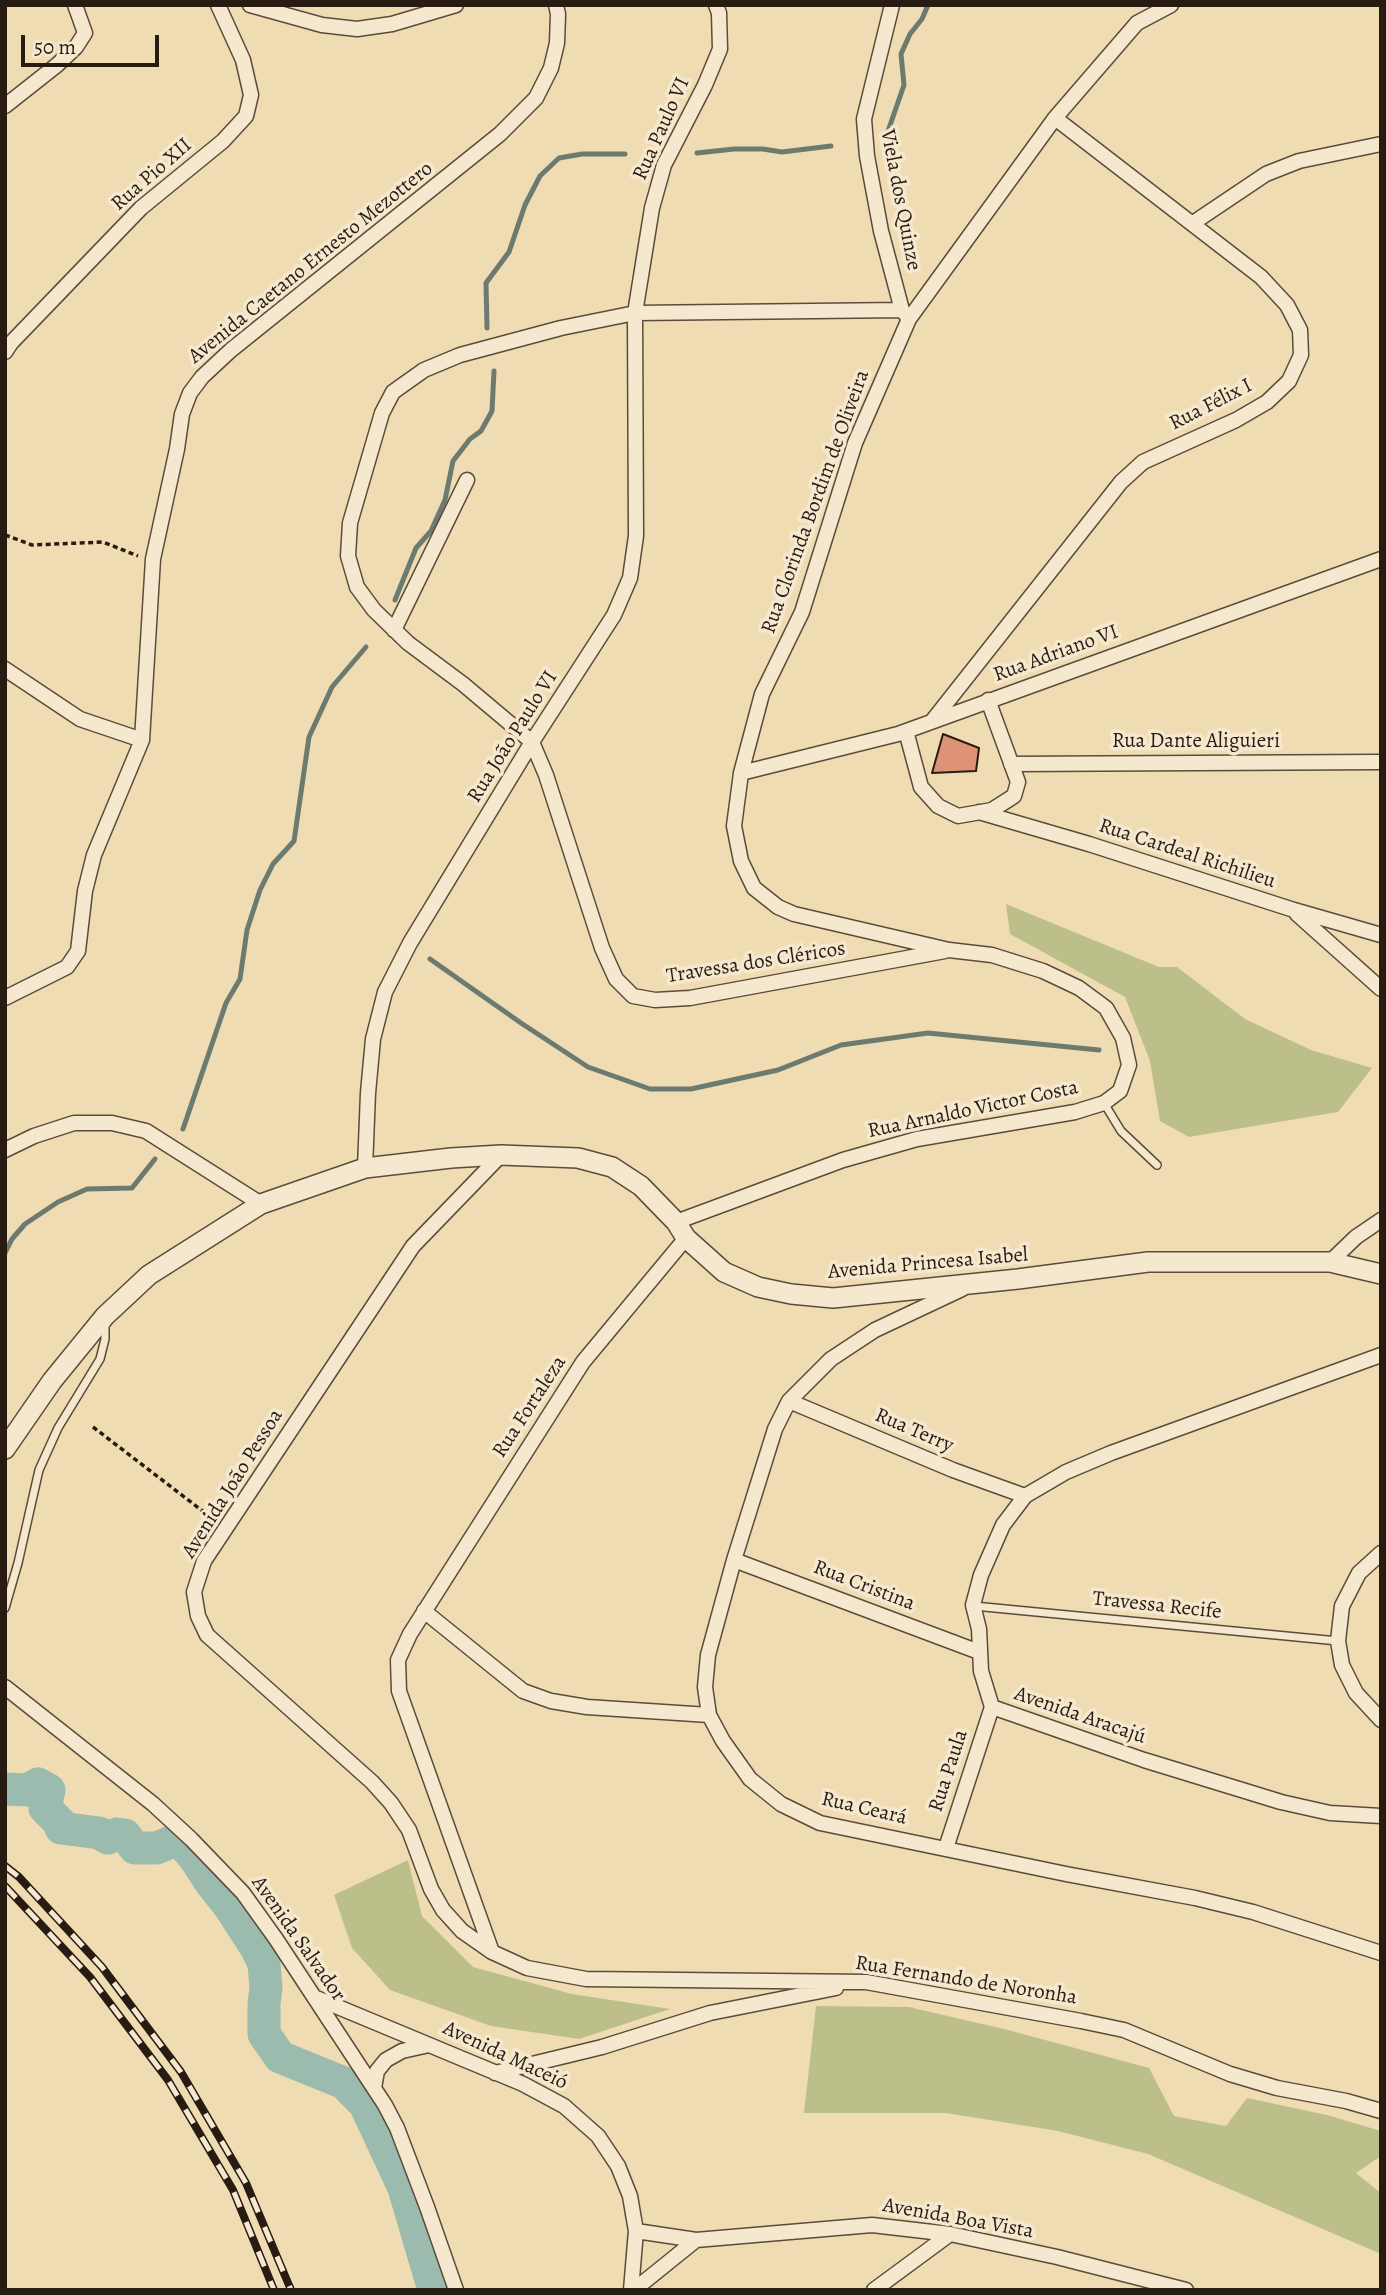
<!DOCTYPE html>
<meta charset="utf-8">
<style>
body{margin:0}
#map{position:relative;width:1386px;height:2295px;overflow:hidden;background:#f0dcb3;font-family:Alegreya,serif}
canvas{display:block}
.frame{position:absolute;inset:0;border:7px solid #281c12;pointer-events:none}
.scale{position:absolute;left:21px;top:35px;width:138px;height:32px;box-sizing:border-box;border:4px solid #281c12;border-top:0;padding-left:9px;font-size:21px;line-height:24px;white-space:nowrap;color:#281c12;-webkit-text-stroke:5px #f5e8ce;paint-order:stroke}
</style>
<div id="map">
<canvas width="1386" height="2295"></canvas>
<div class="frame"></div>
<div class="scale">50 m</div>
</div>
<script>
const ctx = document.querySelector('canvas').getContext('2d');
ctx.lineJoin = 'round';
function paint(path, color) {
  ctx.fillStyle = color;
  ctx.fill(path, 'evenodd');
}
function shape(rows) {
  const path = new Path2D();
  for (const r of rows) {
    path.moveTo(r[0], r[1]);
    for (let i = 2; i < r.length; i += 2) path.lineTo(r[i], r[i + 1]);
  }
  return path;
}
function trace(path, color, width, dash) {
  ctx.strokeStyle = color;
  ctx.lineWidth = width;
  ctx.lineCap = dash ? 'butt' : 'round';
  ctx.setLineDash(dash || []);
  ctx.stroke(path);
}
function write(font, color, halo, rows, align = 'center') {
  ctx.font = font + ' Alegreya,serif';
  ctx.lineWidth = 7;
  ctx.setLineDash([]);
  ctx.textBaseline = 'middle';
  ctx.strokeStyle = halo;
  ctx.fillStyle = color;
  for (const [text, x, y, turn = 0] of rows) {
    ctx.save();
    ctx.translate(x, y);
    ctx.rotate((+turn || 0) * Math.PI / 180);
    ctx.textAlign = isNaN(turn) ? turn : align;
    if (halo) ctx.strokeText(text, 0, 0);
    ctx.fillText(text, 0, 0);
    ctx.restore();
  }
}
paint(shape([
 [1006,904,1159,967,1177,967,1245,1019,1311,1050,1372,1068,1338,1112,1189,1137,1160,1121,1150,1061,1125,997,1010,934],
 [408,1860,422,1916,473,1967,572,1994,670,2009,579,2039,491,2026,390,1990,352,1948,334,1895],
 [816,2006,909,2007,1008,2030,1149,2068,1174,2116,1226,2126,1247,2098,1327,2115,1381,2131,1381,2156,1356,2173,1381,2193,1381,2254,1148,2154,1058,2131,946,2113,804,2113]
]), '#bdbf8a');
trace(shape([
 [887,134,904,85,901,54,910,34,922,19,928,5],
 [697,153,734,149,763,149,782,152,831,146],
 [487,328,486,283,509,252,525,205,540,176,559,158,582,154,625,154],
 [395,600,416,548,431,531,445,500,453,461,470,439,481,431,492,411,494,371],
 [430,959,521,1023,588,1067,650,1089,691,1089,778,1070,841,1045,928,1033,1099,1050],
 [183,1129,226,1003,240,979,247,930,260,890,273,864,294,841,309,737,332,687,366,647],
 [5,1253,12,1239,25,1224,58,1202,87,1189,132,1188,155,1159]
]), '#6c7b70', 5);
trace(shape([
 [5,1789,28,1790,38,1784,49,1790,45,1808,61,1824,61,1828,99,1833,108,1838,117,1834,125,1835,135,1848,157,1848,173,1841,182,1843,194,1857,211,1883,230,1907,257,1949,264,1964,266,1988,264,2003,264,2034,280,2057,344,2083,365,2104,404,2188,434,2290]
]), '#9abbae', 33);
const building = shape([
 [943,734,979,748,976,771,932,773,943,734]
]);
paint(building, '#de9377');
trace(building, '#281c12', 2);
const service = shape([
 [1104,1103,1121,1131,1157,1165],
 [974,1606,1338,1641],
 [5,1608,18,1563,39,1470,58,1428,100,1359,105,1339,105,1325]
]);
const minor = shape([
 [250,5,322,25,357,29,392,24,456,5],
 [892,5,864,119,867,156,881,231,902,310,906,315],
 [5,106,57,65,76,47,85,33,75,5],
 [1193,223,1266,174,1299,161,1381,144],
 [902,310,635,313,561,328,460,355,424,370,393,392,382,413,350,523,348,556,357,587,374,610,408,643,463,684,532,742,546,775,602,948,616,979,633,996,655,1000,690,998,945,951],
 [5,352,11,343,141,208,223,141,246,116,251,95,243,60,218,5],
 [394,630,467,480],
 [5,669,80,719,142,740],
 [933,720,1121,482,1143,462,1236,420,1267,402,1289,381,1301,355,1300,330,1287,305,1261,277,1055,118],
 [906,731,921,787,938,806,958,816,992,810,1014,796,1018,782,988,700],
 [1011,764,1381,762],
 [741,773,898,734,1381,559],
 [979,812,1089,844,1294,910,1381,935],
 [1297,914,1381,989],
 [5,998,67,967,78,951,85,891,94,855,142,740,153,559,177,449,182,414,190,393,202,377,231,350,500,134,536,98,551,68,557,43,558,14,556,5],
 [5,1150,34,1136,74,1123,112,1123,146,1131,261,1204],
 [501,1155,413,1246,204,1561,194,1592,198,1616,207,1635,372,1782,391,1803,409,1830,431,1889,443,1910,462,1931,492,1952,527,1968,586,1979,866,1982,1081,2021,1124,2030,1230,2074,1277,2088,1346,2101,1381,2111],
 [365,1168,368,1093,373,1039,385,992,410,943,532,742,614,615,630,578,636,536,635,313,652,208,664,165,705,85,720,49,719,13,716,5],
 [676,1222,843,1160,917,1139,1075,1112,1104,1103,1120,1091,1129,1065,1123,1038,1106,1008,1079,988,1043,971,992,955,949,950,794,914,778,907,754,888,741,861,734,826,741,773,762,694,802,612,855,443,909,319,1055,118,1137,23,1171,5],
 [1330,1262,1356,1237,1381,1220],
 [962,1289,875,1330,831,1359,789,1401,775,1429,734,1560,708,1655,705,1687,709,1715,723,1741,750,1779,781,1804,820,1823,1066,1874,1195,1898,1253,1912,1381,1953],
 [1381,1355,1111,1453,1066,1472,1025,1496,1003,1525,981,1575,973,1605,979,1629,981,1671,992,1707,1144,1760,1281,1802,1330,1813,1381,1816],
 [789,1401,953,1470,1025,1496],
 [1381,1553,1359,1573,1342,1606,1338,1641,1342,1665,1356,1693,1381,1720],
 [734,1560,979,1652],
 [424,1611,523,1691,551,1701,587,1707,709,1715],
 [5,1687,153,1804,191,1839,243,1893,276,1939,385,2105,397,2128,427,2207,456,2290],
 [946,1848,992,1707],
 [492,1952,399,1691,398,1660,410,1634,583,1362,686,1238],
 [314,1997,523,2084,564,2106,598,2136,618,2166,630,2196,636,2231,631,2290],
 [495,2073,602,2047,710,2013,836,1988],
 [374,2088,377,2071,386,2060,402,2051,429,2045],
 [636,2231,696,2240,872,2225,950,2234,1057,2257,1186,2290],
 [634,2290,696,2240],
 [874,2290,950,2234]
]);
const tertiary = shape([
 [5,1449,52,1381,105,1316,149,1275,261,1204,365,1168,451,1158,501,1155,578,1158,612,1167,641,1186,676,1222,686,1238,724,1272,758,1287,791,1294,833,1298,1018,1279,1148,1262,1330,1262,1381,1274]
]);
trace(service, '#5a4c3a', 10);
trace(minor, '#5a4c3a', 17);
trace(tertiary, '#5a4c3a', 22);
trace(shape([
 [5,535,32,545,103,542,138,556],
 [93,1427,213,1519]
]), '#281c12', 3.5, [5, 3.5]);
trace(service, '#f5e8ce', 7);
trace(minor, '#f5e8ce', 14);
trace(tertiary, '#f5e8ce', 19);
const rail = shape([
 [5,1866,19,1877,102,1967,181,2072,246,2183,291,2290],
 [5,1886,90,1977,168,2080,233,2190,274,2290]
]);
trace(rail, '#281c12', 8);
trace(rail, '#f5e8ce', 5, [16]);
write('21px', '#281c12', '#f5e8ce', [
 ["Rua Paulo VI",662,129,-66],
 ["Rua Pio XII",152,175,-41],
 ["Viela dos Quinze",900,200,79],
 ["Avenida Caetano Ernesto Mezottero",311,263,-39],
 ["Rua Félix I",1211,405,-27],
 ["Rua Clorinda Bordim de Oliveira",816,502,-70],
 ["Rua Adriano VI",1056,654,-20],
 ["Rua João Paulo VI",513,737,-58],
 ["Rua Dante Aliguieri",1196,742],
 ["Rua Cardeal Richilieu",1187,854,18],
 ["Travessa dos Cléricos",756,963,-9],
 ["Rua Arnaldo Victor Costa",973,1110,-12],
 ["Avenida Princesa Isabel",928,1264,-5],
 ["Rua Fortaleza",530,1407,-57],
 ["Rua Terry",914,1431,23],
 ["Avenida João Pessoa",233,1484,-58],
 ["Rua Cristina",864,1586,21],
 ["Travessa Recife",1157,1606,6],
 ["Avenida Aracajú",1080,1716,19],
 ["Rua Paula",949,1771,-72],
 ["Rua Ceará",864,1809,13],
 ["Avenida Salvador",298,1939,55],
 ["Rua Fernando de Noronha",966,1981,9],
 ["Avenida Maceió",505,2056,25],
 ["Avenida Boa Vista",958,2219,10]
]);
</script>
